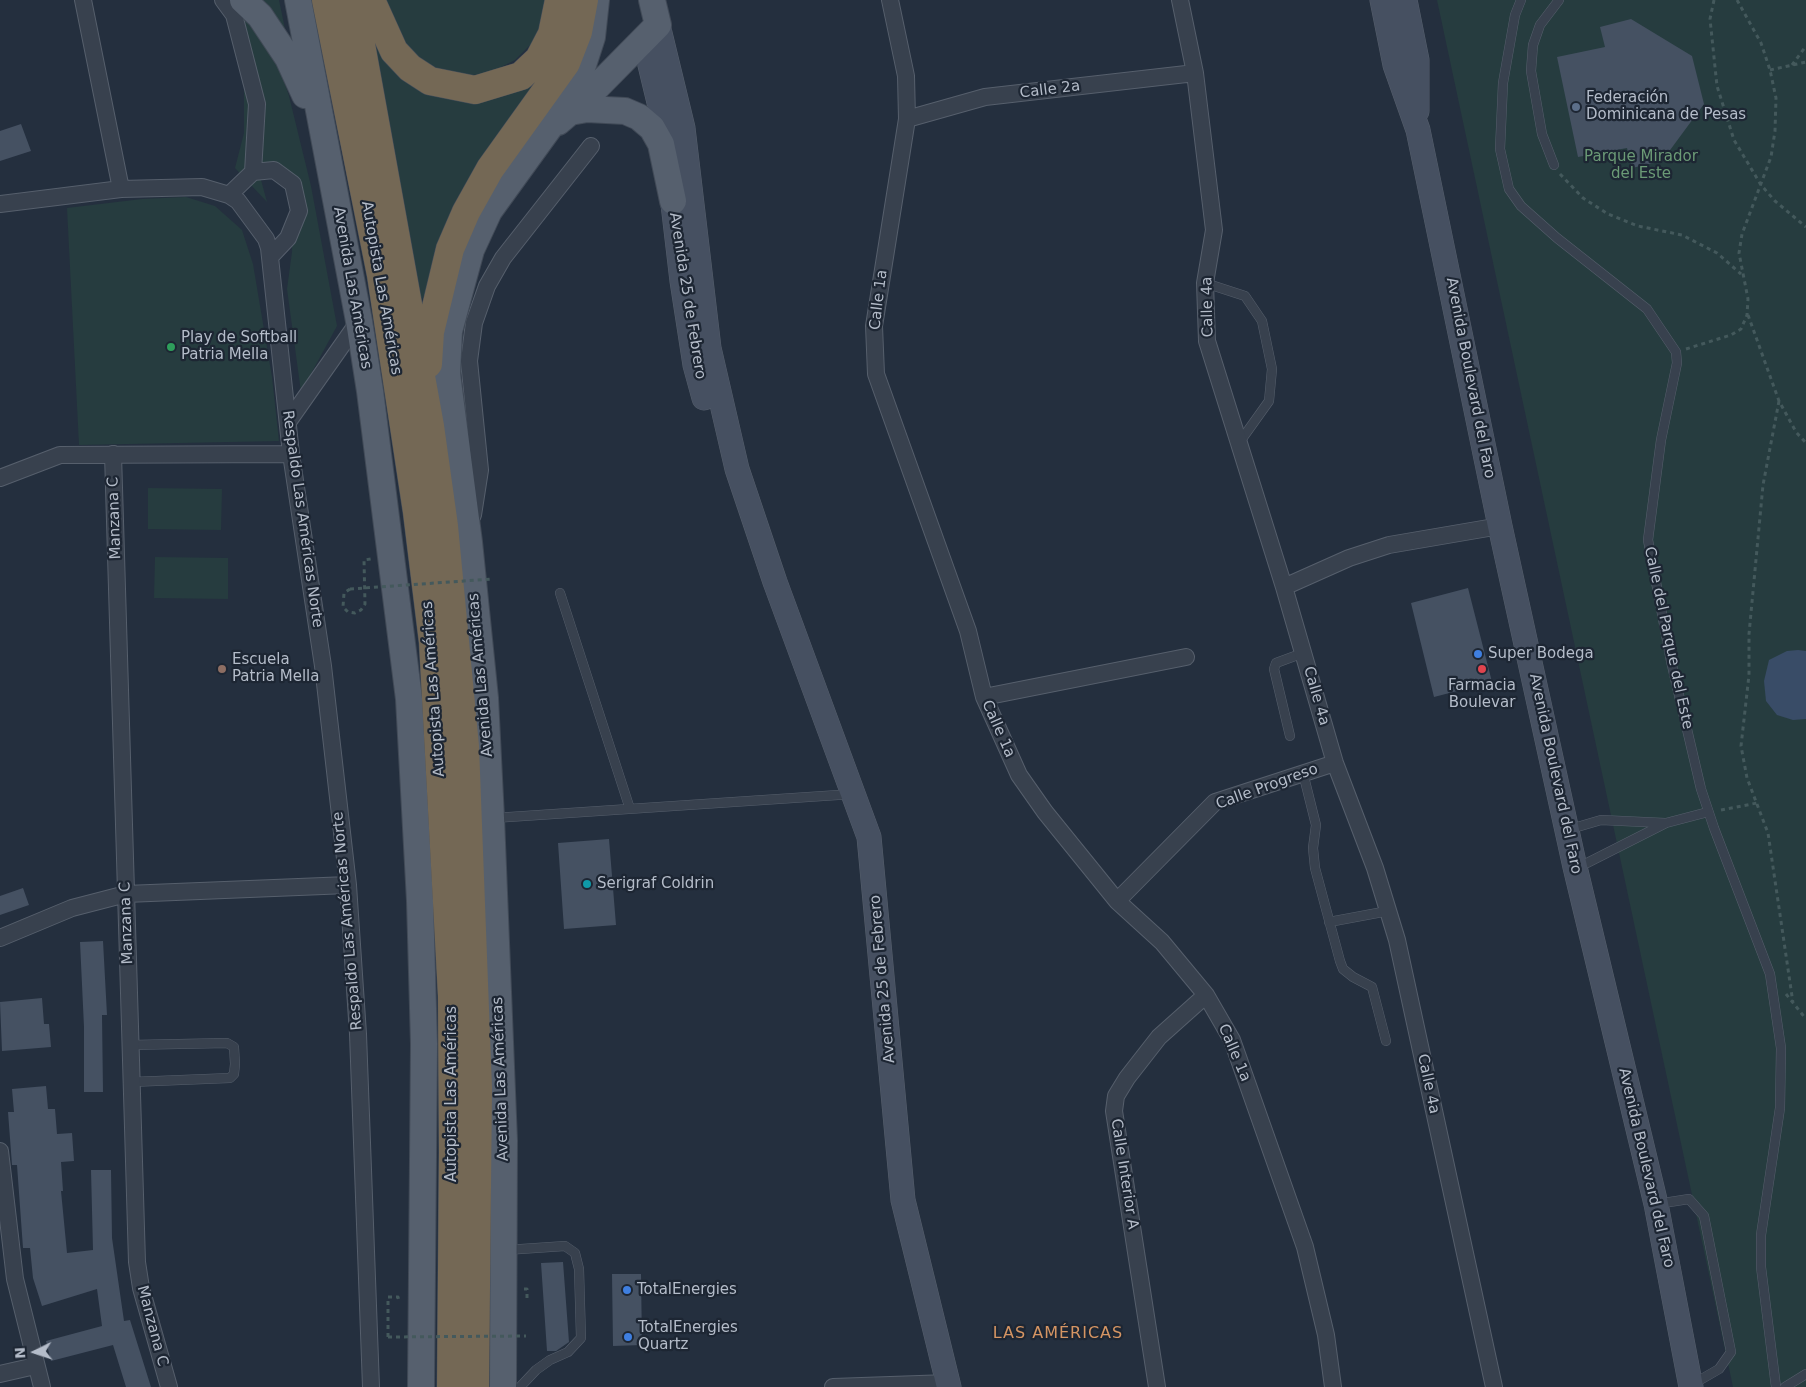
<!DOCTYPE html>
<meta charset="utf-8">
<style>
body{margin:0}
#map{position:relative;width:1806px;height:1387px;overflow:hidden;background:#242f3e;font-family:"DejaVu Sans",sans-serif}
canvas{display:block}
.north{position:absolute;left:10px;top:1327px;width:50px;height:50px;-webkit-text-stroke:4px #1d2633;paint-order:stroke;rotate:266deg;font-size:14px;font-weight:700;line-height:20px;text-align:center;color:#b4bcc9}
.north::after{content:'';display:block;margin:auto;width:18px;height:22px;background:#b4bcc9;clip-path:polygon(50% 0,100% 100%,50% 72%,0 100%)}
</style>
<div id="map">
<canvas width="1806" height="1387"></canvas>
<div class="north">N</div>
</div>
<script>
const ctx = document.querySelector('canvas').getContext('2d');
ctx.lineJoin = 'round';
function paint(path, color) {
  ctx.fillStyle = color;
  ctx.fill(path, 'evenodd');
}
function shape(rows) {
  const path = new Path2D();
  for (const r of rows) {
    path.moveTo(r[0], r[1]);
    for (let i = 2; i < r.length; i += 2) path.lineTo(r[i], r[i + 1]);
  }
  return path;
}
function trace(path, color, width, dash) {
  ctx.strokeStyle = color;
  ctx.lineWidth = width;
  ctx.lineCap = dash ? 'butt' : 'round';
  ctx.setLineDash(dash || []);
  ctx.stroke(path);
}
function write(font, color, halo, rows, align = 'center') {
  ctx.font = font + ' "DejaVu Sans",sans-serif';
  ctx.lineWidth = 4.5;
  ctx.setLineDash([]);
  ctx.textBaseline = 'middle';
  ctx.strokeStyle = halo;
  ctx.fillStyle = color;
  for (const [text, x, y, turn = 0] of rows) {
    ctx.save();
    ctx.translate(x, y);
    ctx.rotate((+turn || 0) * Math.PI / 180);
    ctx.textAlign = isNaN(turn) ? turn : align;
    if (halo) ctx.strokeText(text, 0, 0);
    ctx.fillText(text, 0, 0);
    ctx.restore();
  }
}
paint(shape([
 [256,0,279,0,290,53],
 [381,0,545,0,545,16,533,42,515,60,487,74,458,76,413,60],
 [1437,0,1806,0,1806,1387,1733,1387],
 [239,12,276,58,289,96,311,186,337,326,301,392,287,289,292,252,293,199,278,177,258,169,267,202,235,168,244,133,244,62],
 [361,13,394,70,522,88,535,84,437,263,420,305],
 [186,197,215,206,242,230,253,264,272,377,279,441,79,445,67,208,142,199],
 [148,488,222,489,221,530,148,529],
 [155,557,228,558,228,599,154,598]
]), '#263c3f');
paint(shape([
 [1798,650,1806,651,1806,719,1793,720,1777,715,1766,701,1764,681,1769,660,1787,651]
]), '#394c67');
paint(shape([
 [1631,19,1692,56,1704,104,1662,161,1632,168,1627,148,1578,157,1557,57,1605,47,1600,27],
 [21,124,31,151,0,161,0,131],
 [1468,588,1492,682,1434,697,1411,603],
 [609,839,616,925,564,929,558,843],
 [23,888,29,905,0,915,0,896],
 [103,941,107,1015,102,1015,103,1092,84,1092,84,1027,80,942],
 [42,998,44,1024,49,1024,51,1047,2,1051,0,1002],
 [46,1086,48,1109,55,1109,57,1134,72,1133,74,1161,61,1162,63,1191,61,1191,67,1253,93,1250,91,1170,111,1170,112,1238,124,1321,130,1320,151,1387,126,1387,113,1345,51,1361,46,1341,102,1326,97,1289,42,1306,33,1278,30,1248,23,1248,17,1165,12,1165,8,1112,14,1112,12,1089],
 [563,1262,569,1342,556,1351,547,1351,541,1263],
 [612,1274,641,1274,642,1345,613,1346]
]), '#455162');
const lane = shape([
 [1521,0,1515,15,1503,83,1500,149,1509,189,1521,206,1557,238,1647,309,1676,352,1677,363,1661,440,1648,540,1671,661,1701,789,1714,828,1770,974,1781,1048,1780,1108,1761,1235,1761,1267,1776,1387],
 [1554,165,1542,134,1531,71,1533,45,1540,25,1559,0],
 [1205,283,1245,296,1262,321,1272,369,1269,401,1239,443],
 [560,593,630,809],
 [1290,736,1274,669,1276,663,1303,653],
 [1303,773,1316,825,1313,848,1315,868,1340,961,1343,969,1353,977,1372,987,1386,1041],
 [494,818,853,794],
 [1567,830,1601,820,1665,823],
 [1587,863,1666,823,1708,812],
 [1329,922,1388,911],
 [130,1045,227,1043,234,1047,235,1064,234,1074,230,1078,131,1082],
 [1657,1204,1689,1199,1704,1216,1731,1352,1719,1369,1693,1384],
 [506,1250,565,1246,575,1253,579,1269,581,1338,568,1352,550,1360,536,1370,520,1387],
 [1785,1387,1806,1374]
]);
const street = shape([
 [83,0,121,189],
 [223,0,234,15,257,104,253,172],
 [890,0,906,76,907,119,874,326,876,374,968,631,984,697,1019,775,1045,812,1117,901,1162,942,1206,995,1232,1040,1305,1247,1326,1335,1333,1387],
 [1180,0,1195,73,1214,230,1205,283,1207,341,1284,587,1335,763,1375,868,1397,940,1494,1387],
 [907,119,985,97,1195,73],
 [229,195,253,172,274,170,293,184,299,211,288,238,271,256],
 [0,204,121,189,202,187,229,195,238,201,266,239,269,248,291,454,323,666,348,885,358,1034,371,1387],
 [288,422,359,321],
 [113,454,137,1262,141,1288,169,1387],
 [0,478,60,455,291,454],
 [473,515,480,470,469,361,474,323,487,286,503,258,591,146],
 [1284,587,1349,558,1389,545,1500,526],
 [984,697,1186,657],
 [1117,901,1215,802,1335,763],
 [0,938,72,908,126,894,348,885],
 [0,1151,15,1279,42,1387],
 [0,1374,35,1366],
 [833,1387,948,1383],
 [1157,1387,1114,1111,1116,1096,1127,1078,1159,1037,1206,995]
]);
const secondary = shape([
 [1382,0,1395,65,1418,130,1500,526,1575,867,1656,1204,1691,1387],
 [1405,0,1417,60,1417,111],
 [658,25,683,128,709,348,737,469,775,582,869,837,903,1200,949,1387],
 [644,40,663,119,682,281,695,365,704,398]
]);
const primary = shape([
 [243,0,260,16,288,58,305,95],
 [298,0,359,321,370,391,409,699,420,901,424,1044,421,1387],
 [570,112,587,109,625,111,639,117,652,128,661,144,673,201],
 [558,122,585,99,658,25,652,0],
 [503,1387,504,1141,491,818,485,698,469,542,447,374,449,331,471,250,489,211,549,128,583,65,592,37,596,0]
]);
const highway = shape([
 [326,0,381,275,417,512,433,642,452,996,453,1152,451,1387],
 [353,0,430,426,444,526,465,746,478,1088,475,1387],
 [371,0,394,51,410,68,430,81,475,90,521,76,539,59,552,34,559,0],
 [428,364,430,332,450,249,466,212,490,169,566,63,578,32,584,0]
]);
trace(lane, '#565f6c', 10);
trace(street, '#565f6c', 18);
trace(secondary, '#565f6c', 25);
trace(primary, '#414a57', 28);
trace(highway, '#434c59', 29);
trace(shape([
 [1714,0,1710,19,1717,86,1734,140,1761,185,1775,201,1806,227],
 [1792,65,1806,46],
 [1770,70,1806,62],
 [1560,174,1583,198,1608,214,1638,226,1682,235,1717,253,1741,274],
 [1748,315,1779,401,1796,432,1806,443],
 [1686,349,1731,335,1741,329,1747,315,1748,299,1739,253,1742,234,1771,157,1775,131,1776,98,1770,70,1761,43,1737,0],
 [1779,401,1763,485,1749,634,1749,675,1741,746,1747,778,1768,833,1793,1003],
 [350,589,344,593,343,607,348,612,355,613,361,610,365,604,364,560,371,559],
 [1721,810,1757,803],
 [1786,994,1806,1019],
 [524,1289,527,1289,527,1302],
 [388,1337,388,1297,398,1297,399,1301]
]), '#44595c', 3, [4, 4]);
trace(lane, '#38414e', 9);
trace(street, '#38414e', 16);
trace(secondary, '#465061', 24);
trace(primary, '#56606e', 26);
trace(highway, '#746855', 28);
trace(shape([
 [350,589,492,579],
 [388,1337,526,1336]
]), '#44595c', 3, [4, 4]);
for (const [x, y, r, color] of [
 [1576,107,5,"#5c6f8a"],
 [171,347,5,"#2e9e5b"],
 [1478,654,5,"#3f7fe0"],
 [222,669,5,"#8d6e63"],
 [1482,669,5,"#e0444e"],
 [587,884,5,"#0f9aa8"],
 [627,1290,5,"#3f7fe0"],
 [628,1337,5,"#3f7fe0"]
]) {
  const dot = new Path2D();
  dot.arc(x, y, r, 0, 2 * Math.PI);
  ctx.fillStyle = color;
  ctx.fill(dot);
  trace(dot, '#1d2633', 2);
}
write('15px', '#b4bcc9', '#1d2633', [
 ["Calle 2a",1050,90,-7],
 ["Avenida Las Américas",352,288,80],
 ["Autopista Las Américas",381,288,80],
 ["Avenida 25 de Febrero",687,296,81],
 ["Calle 1a",879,300,-83],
 ["Calle 4a",1208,307,-91],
 ["Avenida Boulevard del Faro",1470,378,79],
 ["Manzana C",115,518,-92],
 ["Respaldo Las Américas Norte",302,519,82],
 ["Calle del Parque del Este",1668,638,78],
 ["Avenida Las Américas",481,675,-95],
 ["Autopista Las Américas",434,689,-94],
 ["Calle 4a",1316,696,74],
 ["Calle 1a",998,729,66],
 ["Avenida Boulevard del Faro",1555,774,78],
 ["Calle Progreso",1267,787,-20],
 ["Respaldo Las Américas Norte",348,921,-95],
 ["Manzana C",127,923,-92],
 ["Avenida 25 de Febrero",883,979,-95],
 ["Calle 1a",1234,1053,67],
 ["Avenida Las Américas",501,1079,-92],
 ["Calle 4a",1428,1084,78],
 ["Autopista Las Américas",452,1094,-90],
 ["Avenida Boulevard del Faro",1646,1168,77],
 ["Calle Interior A",1124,1174,81],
 ["Manzana C",152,1326,75]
]);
write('15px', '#b4bcc9', '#1d2633', [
 ["Federación",1586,98],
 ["Dominicana de Pesas",1586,115],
 ["Play de Softball",181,338],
 ["Patria Mella",181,355],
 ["Super Bodega",1488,654],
 ["Escuela",232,660],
 ["Patria Mella",232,677],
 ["Farmacia",1482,686,"center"],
 ["Boulevar",1482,703,"center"],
 ["Serigraf Coldrin",597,884],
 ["TotalEnergies",637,1290],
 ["TotalEnergies",638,1328],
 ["Quartz",638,1345]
], 'left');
write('15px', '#6b9a76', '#1d2633', [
 ["Parque Mirador",1641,157],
 ["del Este",1641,174]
]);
ctx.letterSpacing = '1px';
write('16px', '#d59563', '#1d2633', [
 ["LAS AMÉRICAS",1058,1334]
]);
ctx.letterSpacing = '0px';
</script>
